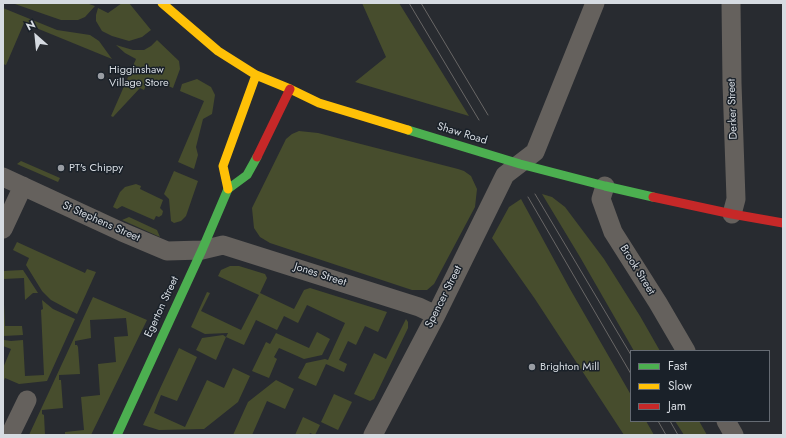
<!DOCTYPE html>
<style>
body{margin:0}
#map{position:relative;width:786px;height:438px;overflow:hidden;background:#282b30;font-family:Jost,sans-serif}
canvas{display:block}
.frame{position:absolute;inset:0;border:4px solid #d6dbe1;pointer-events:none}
.legend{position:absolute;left:630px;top:350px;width:140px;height:72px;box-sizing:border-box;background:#1a2129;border:1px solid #656b73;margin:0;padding:5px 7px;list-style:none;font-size:12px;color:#d6dbe1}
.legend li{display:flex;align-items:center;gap:8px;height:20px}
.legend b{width:20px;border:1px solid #656b73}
.north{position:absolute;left:16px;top:16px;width:40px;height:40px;-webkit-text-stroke:3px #1a2129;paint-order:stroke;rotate:333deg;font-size:11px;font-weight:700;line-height:16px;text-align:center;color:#d6dbe1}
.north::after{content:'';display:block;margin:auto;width:14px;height:18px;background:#d6dbe1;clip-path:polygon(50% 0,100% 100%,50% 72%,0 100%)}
</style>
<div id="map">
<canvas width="786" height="438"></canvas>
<div class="frame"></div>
<ul class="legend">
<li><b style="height:5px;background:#4caf50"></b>Fast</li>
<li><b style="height:5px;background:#ffc107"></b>Slow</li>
<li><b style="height:5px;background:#c62828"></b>Jam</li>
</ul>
<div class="north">N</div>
</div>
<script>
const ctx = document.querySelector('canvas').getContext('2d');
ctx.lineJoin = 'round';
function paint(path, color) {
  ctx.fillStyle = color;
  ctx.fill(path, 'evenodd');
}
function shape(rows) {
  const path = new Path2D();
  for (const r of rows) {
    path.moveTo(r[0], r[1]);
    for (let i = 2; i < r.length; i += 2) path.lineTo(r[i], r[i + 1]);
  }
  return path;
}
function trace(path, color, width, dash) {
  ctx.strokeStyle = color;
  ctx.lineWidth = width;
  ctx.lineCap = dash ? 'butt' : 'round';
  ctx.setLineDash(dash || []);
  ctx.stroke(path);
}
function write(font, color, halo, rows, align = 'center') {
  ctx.font = font + ' Jost,sans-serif';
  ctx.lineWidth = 3;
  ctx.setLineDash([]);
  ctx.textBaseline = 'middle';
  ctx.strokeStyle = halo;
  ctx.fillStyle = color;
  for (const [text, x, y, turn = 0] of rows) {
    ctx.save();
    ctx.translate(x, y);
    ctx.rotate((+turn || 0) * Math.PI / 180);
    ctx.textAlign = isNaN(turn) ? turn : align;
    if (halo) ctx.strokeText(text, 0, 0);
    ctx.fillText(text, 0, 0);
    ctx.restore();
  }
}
paint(shape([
 [12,3,86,3,95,6,85,17,78,20,61,20],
 [122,3,129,3,151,30,142,37,129,41,112,36,102,31,96,21,96,15,98,8,108,13],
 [362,3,399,3,469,116,355,82,386,57],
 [3,8,57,30,90,35,99,41,112,59,24,23,6,65,3,64],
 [157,40,179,61,180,69,173,88,149,78,144,90,140,88,113,117,111,116,136,59,125,53,116,45,133,50,144,50,151,46],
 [197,79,211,87,215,95,212,114,203,119,196,147,198,155,194,169,178,162,204,101,180,91,182,84],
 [299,131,318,133,458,169,464,171,471,176,477,189,475,207,434,284,427,290,412,290,270,243,260,237,254,228,252,208,286,139,292,134],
 [21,161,60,178,58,182,17,164],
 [174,171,198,181,186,216,181,221,174,223,171,221,169,199,164,194],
 [136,184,141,186,140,189,163,200,160,208,163,211,162,215,159,217,156,216,154,220,122,206,117,209,113,207,120,192,125,187],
 [542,194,552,197,565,207,604,259,640,316,660,351,634,351,580,257],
 [521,199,570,289,631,395,631,421,646,421,654,435,624,435,535,299,492,238,509,207],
 [129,217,157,230,160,237,122,220],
 [17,242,85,273,87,269,96,272,77,314,51,300,42,291,26,265,29,258,13,250],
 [230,266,239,266,265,274,267,278,260,293,294,309,304,290,310,288,387,312,378,332,365,326,356,345,348,341,339,360,347,364,344,372,326,364,316,386,298,378,306,363,325,359,328,360,345,323,307,305,298,323,284,316,277,330,256,320,244,345,226,337,216,360,196,350,202,338,223,335,226,337,228,333,205,334,191,327,207,292,210,293,201,311,241,330,259,295,218,276,221,270],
 [23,270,38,293,33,293,25,300,24,278,3,279,3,271],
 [3,282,5,326,22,326,23,335,3,336],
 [93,297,147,320,91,435,65,435,65,432,84,430,81,397,100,395,98,364,116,362,114,337,128,336,126,318,90,320,91,338,75,341,75,345,77,345,78,347,80,374,59,375,59,380,61,380,63,408,42,410,42,414,44,415,45,435,29,435],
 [42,300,53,309,75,319,47,381,19,384,5,378,3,383,3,368,11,349,3,346,4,340,11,341,23,340,25,376,44,375,41,310,43,309],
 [406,319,408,322,408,328,374,399,370,401,354,394,374,353,386,359],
 [317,332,330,339,322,355,304,359,279,348,274,357,277,359,269,378,252,371,266,342,270,344,276,333,309,348],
 [179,348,197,357,177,401,161,395,154,413,185,427,207,380,224,388,233,368,250,376,238,402,204,429,159,430,143,425],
 [276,380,294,389,285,409,267,401,252,435,233,435,248,402],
 [334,394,352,402,338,430,321,422],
 [303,417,320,425,315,435,310,433,309,435,295,435],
 [675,421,699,421,707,435,684,435]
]), '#474d2d');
trace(shape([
 [731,3,732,83,736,199,732,214],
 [3,177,122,232,167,251,202,250,223,245,419,307,436,315],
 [605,186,601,199,613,232,658,303,686,351],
 [3,229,23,186],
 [726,421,734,435],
 [10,435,27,400],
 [373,435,436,315,505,175,535,152,595,3]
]), '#65615d', 19);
trace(shape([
 [408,130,520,164,605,186,653,197],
 [117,435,202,250,228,189,247,175,257,157]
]), '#4caf50', 9);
trace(shape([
 [162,3,218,51,256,75,290,89,319,103,408,130],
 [228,189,223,166,256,75]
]), '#ffc107', 9);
trace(shape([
 [257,157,290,89],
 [653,197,732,214,783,223]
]), '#c62828', 9);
trace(shape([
 [409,3,479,120],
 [421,3,488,115],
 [535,194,631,355],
 [528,197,631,374],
 [658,421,666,435],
 [670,421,678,435]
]), '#696766', 1);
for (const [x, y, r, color] of [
 [101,76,4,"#999da3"],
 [61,168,4,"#999da3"],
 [532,367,4,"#999da3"]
]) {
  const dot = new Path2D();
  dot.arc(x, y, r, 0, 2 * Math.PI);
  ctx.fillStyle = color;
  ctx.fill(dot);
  trace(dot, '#1a2129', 1.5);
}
write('11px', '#d6dbe1', '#1a2129', [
 ["Higginshaw",109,70],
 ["Village Store",109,83],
 ["PT's Chippy",69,168],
 ["Brighton Mill",540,367]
], 'left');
write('11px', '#d6dbe1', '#1a2129', [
 ["Derker Street",733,109,-92],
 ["Shaw Road",462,134,17],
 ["St Stephens Street",101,222,24],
 ["Brook Street",637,270,58],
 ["Jones Street",320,275,18],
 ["Spencer Street",444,297,-63],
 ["Egerton Street",162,307,-65]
]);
</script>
